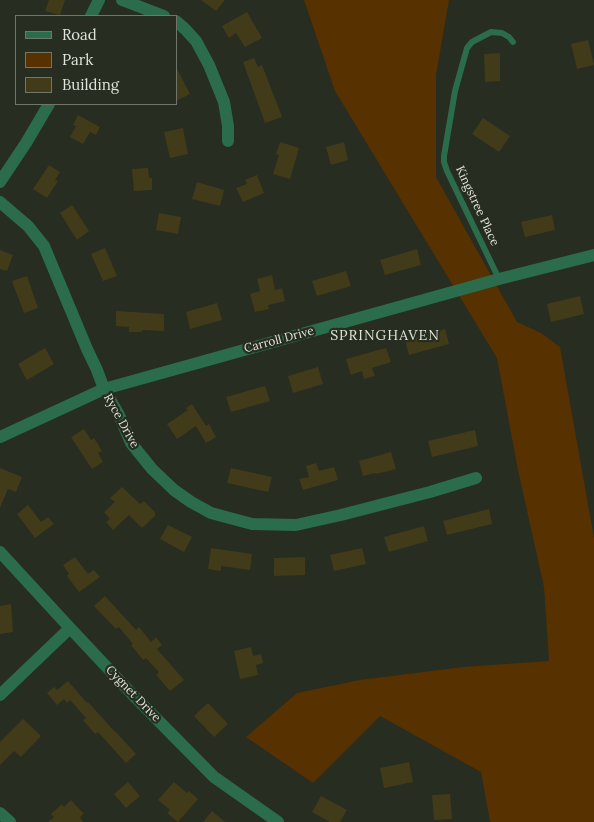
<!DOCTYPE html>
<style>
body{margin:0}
#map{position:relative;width:594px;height:822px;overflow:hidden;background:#272d20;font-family:Lora,serif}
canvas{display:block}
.legend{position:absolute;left:15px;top:15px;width:162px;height:90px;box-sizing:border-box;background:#272d20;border:1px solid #71766b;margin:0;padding:6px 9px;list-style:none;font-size:15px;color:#dfe3db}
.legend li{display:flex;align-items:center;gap:10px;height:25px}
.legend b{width:25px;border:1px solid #71766b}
</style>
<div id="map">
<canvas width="594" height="822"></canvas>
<ul class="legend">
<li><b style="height:6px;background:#2a6c4c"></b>Road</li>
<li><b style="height:14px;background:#573100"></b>Park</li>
<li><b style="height:14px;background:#423b19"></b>Building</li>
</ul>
</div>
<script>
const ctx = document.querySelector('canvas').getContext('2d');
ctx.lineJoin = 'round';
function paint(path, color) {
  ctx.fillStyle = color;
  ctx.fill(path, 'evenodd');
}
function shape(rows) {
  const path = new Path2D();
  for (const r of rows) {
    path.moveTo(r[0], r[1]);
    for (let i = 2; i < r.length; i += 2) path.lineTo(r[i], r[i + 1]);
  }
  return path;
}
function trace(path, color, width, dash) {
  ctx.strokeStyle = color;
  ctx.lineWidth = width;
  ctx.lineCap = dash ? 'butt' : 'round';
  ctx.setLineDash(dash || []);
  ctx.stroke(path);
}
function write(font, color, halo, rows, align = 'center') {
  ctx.font = font + ' Lora,serif';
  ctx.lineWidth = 4.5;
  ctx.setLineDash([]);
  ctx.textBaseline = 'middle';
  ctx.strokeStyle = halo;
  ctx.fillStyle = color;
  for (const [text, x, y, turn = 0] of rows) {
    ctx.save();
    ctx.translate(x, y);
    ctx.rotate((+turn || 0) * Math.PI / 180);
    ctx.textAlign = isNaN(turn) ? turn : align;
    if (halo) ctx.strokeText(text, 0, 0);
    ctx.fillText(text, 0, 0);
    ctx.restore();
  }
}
paint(shape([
 [304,0,449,0,436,75,436,177,517,322,541,333,560,347,594,538,594,822,491,822,490,821,481,772,380,716,313,783,246,737,297,693,360,680,463,667,549,661,544,587,518,470,497,358,335,91]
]), '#573100');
paint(shape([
 [49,0,65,0,60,15,45,11],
 [201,0,225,0,216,11],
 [247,12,262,38,245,47,236,33,229,38,222,26],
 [588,40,594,65,577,69,571,44],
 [500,53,500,81,485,82,484,54],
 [254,58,258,67,262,65,282,117,265,123,243,62],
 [176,67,190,94,176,101],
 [78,115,100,127,96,135,90,132,83,144,70,137,76,126,73,125],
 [483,118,510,136,499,152,472,134],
 [183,128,188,154,170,158,164,132],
 [280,142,299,148,290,179,273,174,279,155,276,154],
 [344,142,348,160,331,165,326,147],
 [49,165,60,172,55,180,58,181,47,198,33,189],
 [148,168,149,178,152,178,152,190,134,191,132,169],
 [257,175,264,193,243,202,236,188,247,184,245,180],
 [197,182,224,190,220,206,192,199],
 [72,205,89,231,77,240,60,213],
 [159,213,181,217,178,234,156,230],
 [552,215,555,230,525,237,521,222],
 [105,248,117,276,103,281,91,254],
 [417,249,421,265,385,275,380,260],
 [0,250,13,255,7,271,0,269],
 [346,271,351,286,317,296,312,281],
 [272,275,275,290,282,288,285,301,268,305,269,309,255,312,250,294,260,291,257,279],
 [27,276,38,308,24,313,12,281],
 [580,296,584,314,551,322,547,304],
 [217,303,222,320,190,329,186,312],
 [116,311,164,314,164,331,142,330,142,332,129,332,129,327,116,326],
 [445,329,449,344,409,355,405,340],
 [45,348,54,364,27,380,18,364],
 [386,348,391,362,372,368,375,376,364,379,362,371,351,375,346,359],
 [318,367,323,384,293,393,288,376],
 [265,386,270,401,231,412,226,397],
 [192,404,206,426,209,424,216,437,206,443,196,426,177,439,167,424,188,410,186,408],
 [84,429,91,440,94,438,102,451,98,453,103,462,92,469,71,437],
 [475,430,478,446,432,457,428,441],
 [391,452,396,469,376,474,375,473,363,476,359,461],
 [316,463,319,471,334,467,338,480,303,490,299,479,309,477,306,466],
 [0,468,22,477,16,492,8,489,0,508],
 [231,468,272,477,268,492,227,483],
 [122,487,140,504,144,501,155,512,155,516,142,528,129,515,113,530,106,522,110,519,104,512,115,502,110,498],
 [28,505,41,522,48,517,54,524,35,538,17,514],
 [489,509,492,524,447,535,443,521],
 [168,525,192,537,184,552,160,539],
 [424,526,428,541,389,552,384,537],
 [211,548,252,554,250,570,221,566,221,571,208,569],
 [362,548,366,564,334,571,330,555],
 [75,557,88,574,94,570,100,577,79,592,67,576,69,574,63,565],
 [305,557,305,575,274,576,274,558],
 [105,596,136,630,139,627,151,642,156,637,162,645,157,649,184,680,170,691,156,675,159,672,146,658,143,660,131,645,133,644,119,627,116,629,94,606],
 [11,604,13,632,0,634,0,606],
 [251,647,253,656,261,654,263,663,256,665,258,675,240,679,234,651],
 [68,681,87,703,88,702,115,732,116,732,136,754,126,763,98,732,95,734,83,720,86,718,70,700,67,703,64,699,57,705,47,693,54,687,57,690],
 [208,703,228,724,214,737,194,716],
 [23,719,41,736,21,757,14,751,0,765,0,742],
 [409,762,413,782,384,788,380,768],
 [128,782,140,796,126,808,114,794],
 [174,782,187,793,189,791,198,799,178,822,167,813,170,810,158,800],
 [450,794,452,819,434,820,432,795],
 [321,796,347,810,340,822,330,822,312,812],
 [71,800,84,814,80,817,83,822,48,822,54,817,51,814,62,804,64,807],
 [212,811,225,822,203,822]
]), '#423b19');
trace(shape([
 [499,279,447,171,444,162,444,156,455,91,467,48,472,42,491,32,502,33,509,37,513,42]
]), '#2a6c4c', 6);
trace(shape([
 [122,0,164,16],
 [91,16,99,0],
 [176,21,185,29,196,41,209,65,224,102,228,126,228,141],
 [0,182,26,143,49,104],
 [0,202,28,226,44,246,87,349,97,370,104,389,119,415,131,443,152,469,174,490,191,502,211,513,252,524,296,525,341,515,430,492,476,478],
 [0,437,104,389,499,279,594,255],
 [0,552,70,628,132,694,214,777,278,822],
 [0,695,70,628],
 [0,813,10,822]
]), '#2a6c4c', 12);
write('12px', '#dfe3db', '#272d20', [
 ["Kingstree Place",477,206,65],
 ["Carroll Drive",279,340,-15],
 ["Ryce Drive",121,421,61],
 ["Cygnet Drive",133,694,46]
]);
ctx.letterSpacing = '1px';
write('14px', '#dee6d5', '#272d20', [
 ["SPRINGHAVEN",385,336]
]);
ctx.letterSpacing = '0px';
</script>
